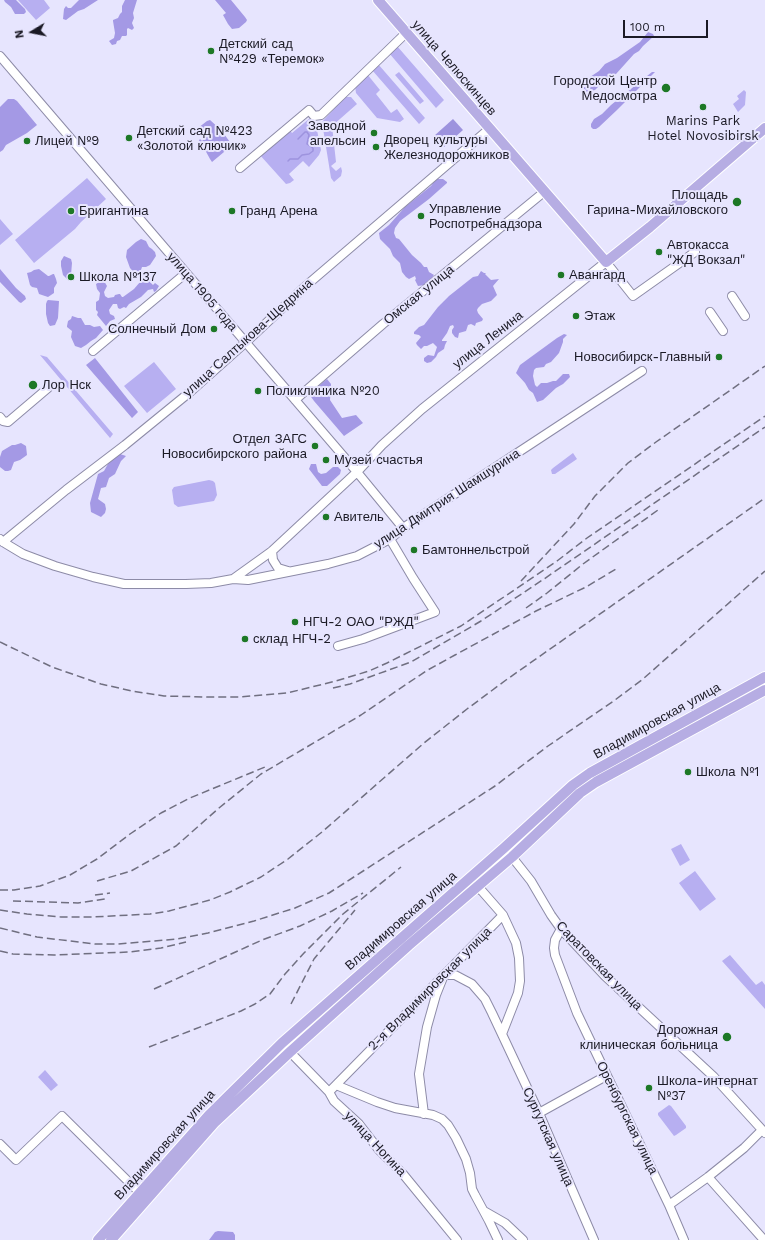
<!DOCTYPE html>
<meta charset="utf-8">
<style>
body{margin:0}
#map{position:relative;width:765px;height:1240px;overflow:hidden;background:#e7e5fe;font-family:"Work Sans",sans-serif}
canvas{display:block}
.north{position:absolute;left:12px;top:12px;width:40px;height:40px;-webkit-text-stroke:3px #e7e5fe;paint-order:stroke;rotate:260deg;font-size:11px;font-weight:700;line-height:16px;text-align:center;color:#1b1a25}
.north::after{content:'';display:block;margin:auto;width:14px;height:18px;background:#1b1a25;clip-path:polygon(50% 0,100% 100%,50% 72%,0 100%)}
.scale{position:absolute;left:623px;top:20px;width:85px;height:18px;box-sizing:border-box;border:2px solid #1b1a25;border-top:0;padding-left:5px;font-size:12px;line-height:14px;white-space:nowrap;color:#1b1a25;-webkit-text-stroke:3px #e7e5fe;paint-order:stroke}
</style>
<div id="map">
<canvas width="765" height="1240"></canvas>
<div class="north">N</div>
<div class="scale">100 m</div>
</div>
<script>
const ctx = document.querySelector('canvas').getContext('2d');
ctx.lineJoin = 'round';
function paint(path, color) {
  ctx.fillStyle = color;
  ctx.fill(path, 'evenodd');
}
function shape(rows) {
  const path = new Path2D();
  for (const r of rows) {
    path.moveTo(r[0], r[1]);
    for (let i = 2; i < r.length; i += 2) path.lineTo(r[i], r[i + 1]);
  }
  return path;
}
function trace(path, color, width, dash) {
  ctx.strokeStyle = color;
  ctx.lineWidth = width;
  ctx.lineCap = dash ? 'butt' : 'round';
  ctx.setLineDash(dash || []);
  ctx.stroke(path);
}
function write(font, color, halo, rows, align = 'center') {
  ctx.font = font + ' "Work Sans",sans-serif';
  ctx.lineWidth = 4;
  ctx.setLineDash([]);
  ctx.textBaseline = 'middle';
  ctx.strokeStyle = halo;
  ctx.fillStyle = color;
  for (const [text, x, y, turn = 0] of rows) {
    ctx.save();
    ctx.translate(x, y);
    ctx.rotate((+turn || 0) * Math.PI / 180);
    ctx.textAlign = isNaN(turn) ? turn : align;
    if (halo) ctx.strokeText(text, 0, 0);
    ctx.fillText(text, 0, 0);
    ctx.restore();
  }
}
paint(shape([
 [18,0,44,0,50,8,36,20],
 [397,46,444,100,436,108,389,53],
 [378,64,425,118,419,124,372,70],
 [399,72,424,101,420,104,395,75],
 [367,74,380,90,376,94,391,113,397,109,404,119,400,122,377,118,356,93,355,86],
 [744,90,746,92,745,105,738,112,733,104,739,99,737,96],
 [345,97,351,97,357,104,332,126,336,162,331,166,336,171,341,167,342,171,341,176,334,182,331,178,322,122],
 [310,118,315,120,321,150,319,155,309,167,303,161,289,174,294,180,290,183,286,184,259,154,288,128,292,133],
 [87,178,106,199,81,222,75,229,34,263,15,240],
 [0,219,13,234,0,245],
 [40,355,47,357,113,434,110,438],
 [154,362,176,389,147,413,124,386],
 [573,453,577,459,555,474,552,474,551,470,553,468],
 [209,480,213,481,215,483,217,495,214,501,178,507,174,504,172,490,174,487],
 [681,844,690,860,680,866,671,849],
 [695,871,716,899,700,911,679,883],
 [730,955,756,985,762,981,765,985,765,1009,722,961],
 [45,1070,58,1085,51,1091,38,1077],
 [669,1105,671,1106,686,1126,686,1128,676,1135,674,1136,658,1115,658,1113]
]), '#b7aff1');
paint(shape([
 [4,0,16,0,25,9,26,12,24,14,15,14,11,7,5,2],
 [79,0,98,0,84,9,78,11,66,20,63,19,64,9,66,6,68,8,71,8],
 [125,0,137,0,133,13,134,18,132,23,134,28,132,30,128,28,127,29,127,35,126,36,122,36,120,40,117,41,116,44,112,45,109,41,114,38,115,33,113,21,113,20,118,18,120,14,122,12,122,6],
 [215,0,231,0,245,17,247,20,246,22,239,28,232,29,228,24,223,15,226,13],
 [648,32,653,34,654,36,643,46,639,51,634,54,616,74,603,82,595,90,586,92,584,90,582,84,584,81,599,71,605,64,617,58,640,42],
 [652,72,655,72,617,110,599,127,596,129,593,129,591,127,591,124,594,119,602,114,611,105],
 [8,99,14,99,17,101,37,125,27,133,6,145,3,150,0,152,0,107],
 [210,120,221,130,230,142,229,145,224,152,212,162,210,159,204,148,201,147,198,142,200,139,202,141,204,139,198,128,207,121],
 [436,179,443,179,447,182,447,183,429,199,400,221,395,228,394,233,396,238,399,239,412,255,421,263,424,267,427,267,429,272,434,275,430,281,425,285,418,286,415,280,416,279,415,276,409,279,406,277,402,272,400,263,393,256,390,249,380,239,379,233,389,225,405,207,431,186],
 [141,239,146,241,149,247,152,249,155,252,156,256,150,265,146,267,142,267,140,273,145,279,148,280,153,285,155,283,159,286,156,291,154,292,153,289,148,290,141,297,129,304,126,308,124,307,120,309,118,308,117,304,113,304,109,310,110,314,114,316,115,319,110,321,106,326,97,315,98,312,96,310,96,302,99,300,100,293,97,289,96,284,101,281,104,281,107,286,104,292,105,296,108,298,114,297,115,295,119,294,120,294,122,297,123,297,134,289,140,282,139,278,130,268,126,257,127,250,136,242],
 [64,256,71,259,72,263,71,275,67,279,63,275,61,266,61,261],
 [0,269,16,288,25,296,26,299,21,303,19,302,0,282],
 [39,269,48,276,49,276,53,274,54,274,56,279,57,283,54,288,54,293,48,297,39,294,37,288,32,287,30,285,27,273,31,272,34,270],
 [481,271,484,273,486,273,485,274,491,280,499,279,493,286,497,295,491,301,482,304,478,308,477,310,478,313,483,319,482,321,476,323,475,326,471,324,468,325,466,331,459,333,458,338,455,337,452,333,452,330,454,327,453,325,450,326,447,333,442,340,442,341,447,341,445,345,444,349,438,353,436,357,431,362,427,363,424,361,424,358,428,355,434,356,437,347,433,343,427,346,424,346,421,349,417,345,416,343,421,337,419,335,414,334,414,332,419,327,424,325,438,307,449,296,473,277,478,276],
 [48,300,59,301,58,318,55,325,50,326,48,323,46,314,46,304,47,301],
 [72,316,78,318,81,318,85,325,90,325,94,327,100,326,103,330,96,338,91,341,86,345,81,348,75,346,71,337,72,331,67,327,67,326,68,321,71,319],
 [564,334,567,335,563,339,563,342,559,353,551,362,546,364,544,367,536,368,534,370,533,376,535,385,537,387,541,383,547,383,553,381,556,381,563,374,569,374,570,377,563,384,556,388,543,400,537,402,533,393,529,390,525,383,516,373,520,365,557,338],
 [95,358,138,412,132,418,86,365],
 [327,379,331,384,330,400,342,418,356,415,363,423,344,436,314,401,309,394],
 [21,443,26,446,27,455,20,460,14,462,11,470,8,471,5,471,0,467,0,457,2,451,12,445,15,445],
 [117,453,126,456,121,461,115,474,109,478,106,487,101,488,98,499,105,504,106,509,105,513,101,517,91,512,90,503,98,474,104,471,113,455],
 [311,464,316,464,318,472,321,474,326,473,333,467,338,467,341,470,340,474,327,486,322,486,309,469],
 [218,1231,233,1232,235,1235,235,1240,209,1240,215,1232]
]), '#a499e5');
paint(shape([
 [453,119,463,130,444,147,434,136]
]), '#9d93de');
trace(shape([
 [288,161,290,159,298,159,302,155,309,154,313,151,313,148,307,144,309,135,307,132,305,132,298,139]
]), '#9d93de', 1.5);
const minor = shape([
 [0,56,357,472,403,528],
 [240,168,309,110,314,116,321,115,406,33],
 [732,296,745,316],
 [710,312,723,331],
 [93,351,186,273],
 [295,400,383,324,544,192],
 [0,417,3,421,8,422,48,388],
 [0,539,3,542,23,554,55,566,93,577,124,584,186,584,211,583,233,579,248,580,328,564,357,556,390,539,403,528,642,371],
 [3,542,66,490,125,445,190,392,246,342,308,284,489,129],
 [272,551,273,560,278,568,288,571],
 [233,579,272,551,357,472,382,445,422,409,606,262,633,296,695,252],
 [338,646,363,639,435,612,413,578,390,539],
 [512,857,531,881,551,915,561,929,605,976,714,1077,765,1133],
 [561,929,555,940,554,948,555,955,577,1013,669,1205,684,1240],
 [502,1034,518,993,520,981,519,958,516,943,503,915],
 [290,1052,329,1092,334,1101,359,1124,379,1150,403,1174,457,1240],
 [336,1085,377,1102,395,1108,433,1115,442,1119,448,1125,456,1138,466,1159,470,1173,472,1189,475,1195,489,1221,498,1240],
 [329,1092,503,915,482,891,476,887],
 [539,1113,606,1076],
 [424,1114,419,1074,427,1027,436,995,444,975,455,975,472,984,485,999,492,1013,539,1113,594,1240],
 [0,1144,16,1160,62,1116,143,1196],
 [708,1177,764,1240],
 [669,1205,708,1177,744,1148,762,1130],
 [484,1211,505,1223,523,1240]
]);
const major = shape([
 [378,0,606,262,650,227,765,128],
 [98,1240,209,1115,282,1043,504,848,573,785,590,773,765,677],
 [111,1240,215,1122,290,1052,409,945,512,857,580,793,596,782,765,690]
]);
trace(minor, '#8d8ba7', 10);
trace(major, '#fff', 12);
trace(minor, '#fff', 8);
trace(major, '#b6ade3', 10);
trace(shape([
 [521,581,574,524,595,496,628,463,656,442,765,366],
 [526,608,547,593,583,564,658,510],
 [0,642,52,667,101,684,132,691,164,696,207,697,239,697,287,693,336,681,369,671,387,663,461,626,557,561,587,538,765,416],
 [333,688,350,684,411,662,481,621,544,579,765,427],
 [97,881,131,871,176,846,219,808,261,774,361,715,426,671,455,655,536,611,586,587,616,569],
 [0,890,14,890,40,886,70,875,97,859,130,834,161,813,190,798,265,767],
 [95,895,110,893],
 [13,901,78,903,105,899],
 [0,910,27,914,61,917,92,917,150,914,169,911,210,900,230,892,261,877,288,859,322,832,424,743,467,709,506,680,765,498],
 [0,928,37,937,95,944,118,944,177,939,208,933,254,921,295,908,329,893,495,786,548,746,615,700,643,679,765,571],
 [0,951,13,954,54,955,129,952,161,948,186,942],
 [154,989,262,940,300,926,332,911,363,893],
 [291,1004,314,959,355,910],
 [149,1047,241,1011,255,1004,270,994,285,974,304,953,343,914,401,867]
]), '#706f80', 1.5, [8, 4]);
for (const [x, y, r, color] of [
 [211,51,4,"#1d7826"],
 [666,88,5,"#1d7826"],
 [703,107,4,"#1d7826"],
 [374,133,4,"#1d7826"],
 [129,138,4,"#1d7826"],
 [27,141,4,"#1d7826"],
 [376,147,4,"#1d7826"],
 [737,202,5,"#1d7826"],
 [71,211,4,"#1d7826"],
 [232,211,4,"#1d7826"],
 [421,216,4,"#1d7826"],
 [659,252,4,"#1d7826"],
 [561,275,4,"#1d7826"],
 [71,277,4,"#1d7826"],
 [576,316,4,"#1d7826"],
 [214,329,4,"#1d7826"],
 [719,357,4,"#1d7826"],
 [33,385,5,"#1d7826"],
 [258,391,4,"#1d7826"],
 [315,446,4,"#1d7826"],
 [326,460,4,"#1d7826"],
 [326,517,4,"#1d7826"],
 [414,550,4,"#1d7826"],
 [295,622,4,"#1d7826"],
 [245,639,4,"#1d7826"],
 [688,772,4,"#1d7826"],
 [727,1037,5,"#1d7826"],
 [649,1088,4,"#1d7826"]
]) {
  const dot = new Path2D();
  dot.arc(x, y, r, 0, 2 * Math.PI);
  ctx.fillStyle = color;
  ctx.fill(dot);
  trace(dot, '#e7e5fe', 1.5);
}
write('13px', '#1b1a25', '#e7e5fe', [
 ["Детский сад",219,44],
 ["№429 «Теремок»",219,59],
 ["Городской Центр",657,81,"right"],
 ["Медосмотра",657,96,"right"],
 ["Marins Park",703,121,"center"],
 ["Hotel Novosibirsk",703,136,"center"],
 ["Заводной",366,126,"right"],
 ["апельсин",366,141,"right"],
 ["Детский сад №423",137,131],
 ["«Золотой ключик»",137,146],
 ["Дворец культуры",384,140],
 ["Железнодорожников",384,155],
 ["Лицей №9",35,141],
 ["Площадь",728,195,"right"],
 ["Гарина-Михайловского",728,210,"right"],
 ["Управление",429,209],
 ["Роспотребнадзора",429,224],
 ["Бригантина",79,211],
 ["Гранд Арена",240,211],
 ["Автокасса",667,245],
 ["\"ЖД Вокзал\"",667,260],
 ["Авангард",569,275],
 ["Школа №137",79,277],
 ["Этаж",584,316],
 ["Солнечный Дом",206,329,"right"],
 ["Новосибирск-Главный",711,357,"right"],
 ["Лор Нск",42,385],
 ["Поликлиника №20",266,391],
 ["Отдел ЗАГС",307,439,"right"],
 ["Новосибирского района",307,454,"right"],
 ["Музей счастья",334,460],
 ["Авитель",334,517],
 ["Бамтоннельстрой",422,550],
 ["НГЧ-2 ОАО \"РЖД\"",303,622],
 ["склад НГЧ-2",253,639],
 ["Школа №1",696,772],
 ["Дорожная",718,1030,"right"],
 ["клиническая больница",718,1045,"right"],
 ["Школа-интернат",657,1081],
 ["№37",657,1096]
], 'left');
write('13px', '#1b1a25', '#e7e5fe', [
 ["улица Челюскинцев",454,68,49],
 ["улица 1905 года",202,292,49],
 ["Омская улица",419,295,-39],
 ["улица Салтыкова-Щедрина",248,338,-42],
 ["улица Ленина",488,340,-38],
 ["улица Дмитрия Шамшурина",447,499,-33],
 ["Владимировская улица",657,721,-29],
 ["Владимировская улица",401,921,-41],
 ["Саратовская улица",599,966,46],
 ["2-я Владимировская улица",430,989,-45],
 ["Оренбургская улица",627,1118,64],
 ["Сургутская улица",548,1137,66],
 ["улица Ногина",375,1144,47],
 ["Владимировская улица",165,1145,-48]
]);
</script>
